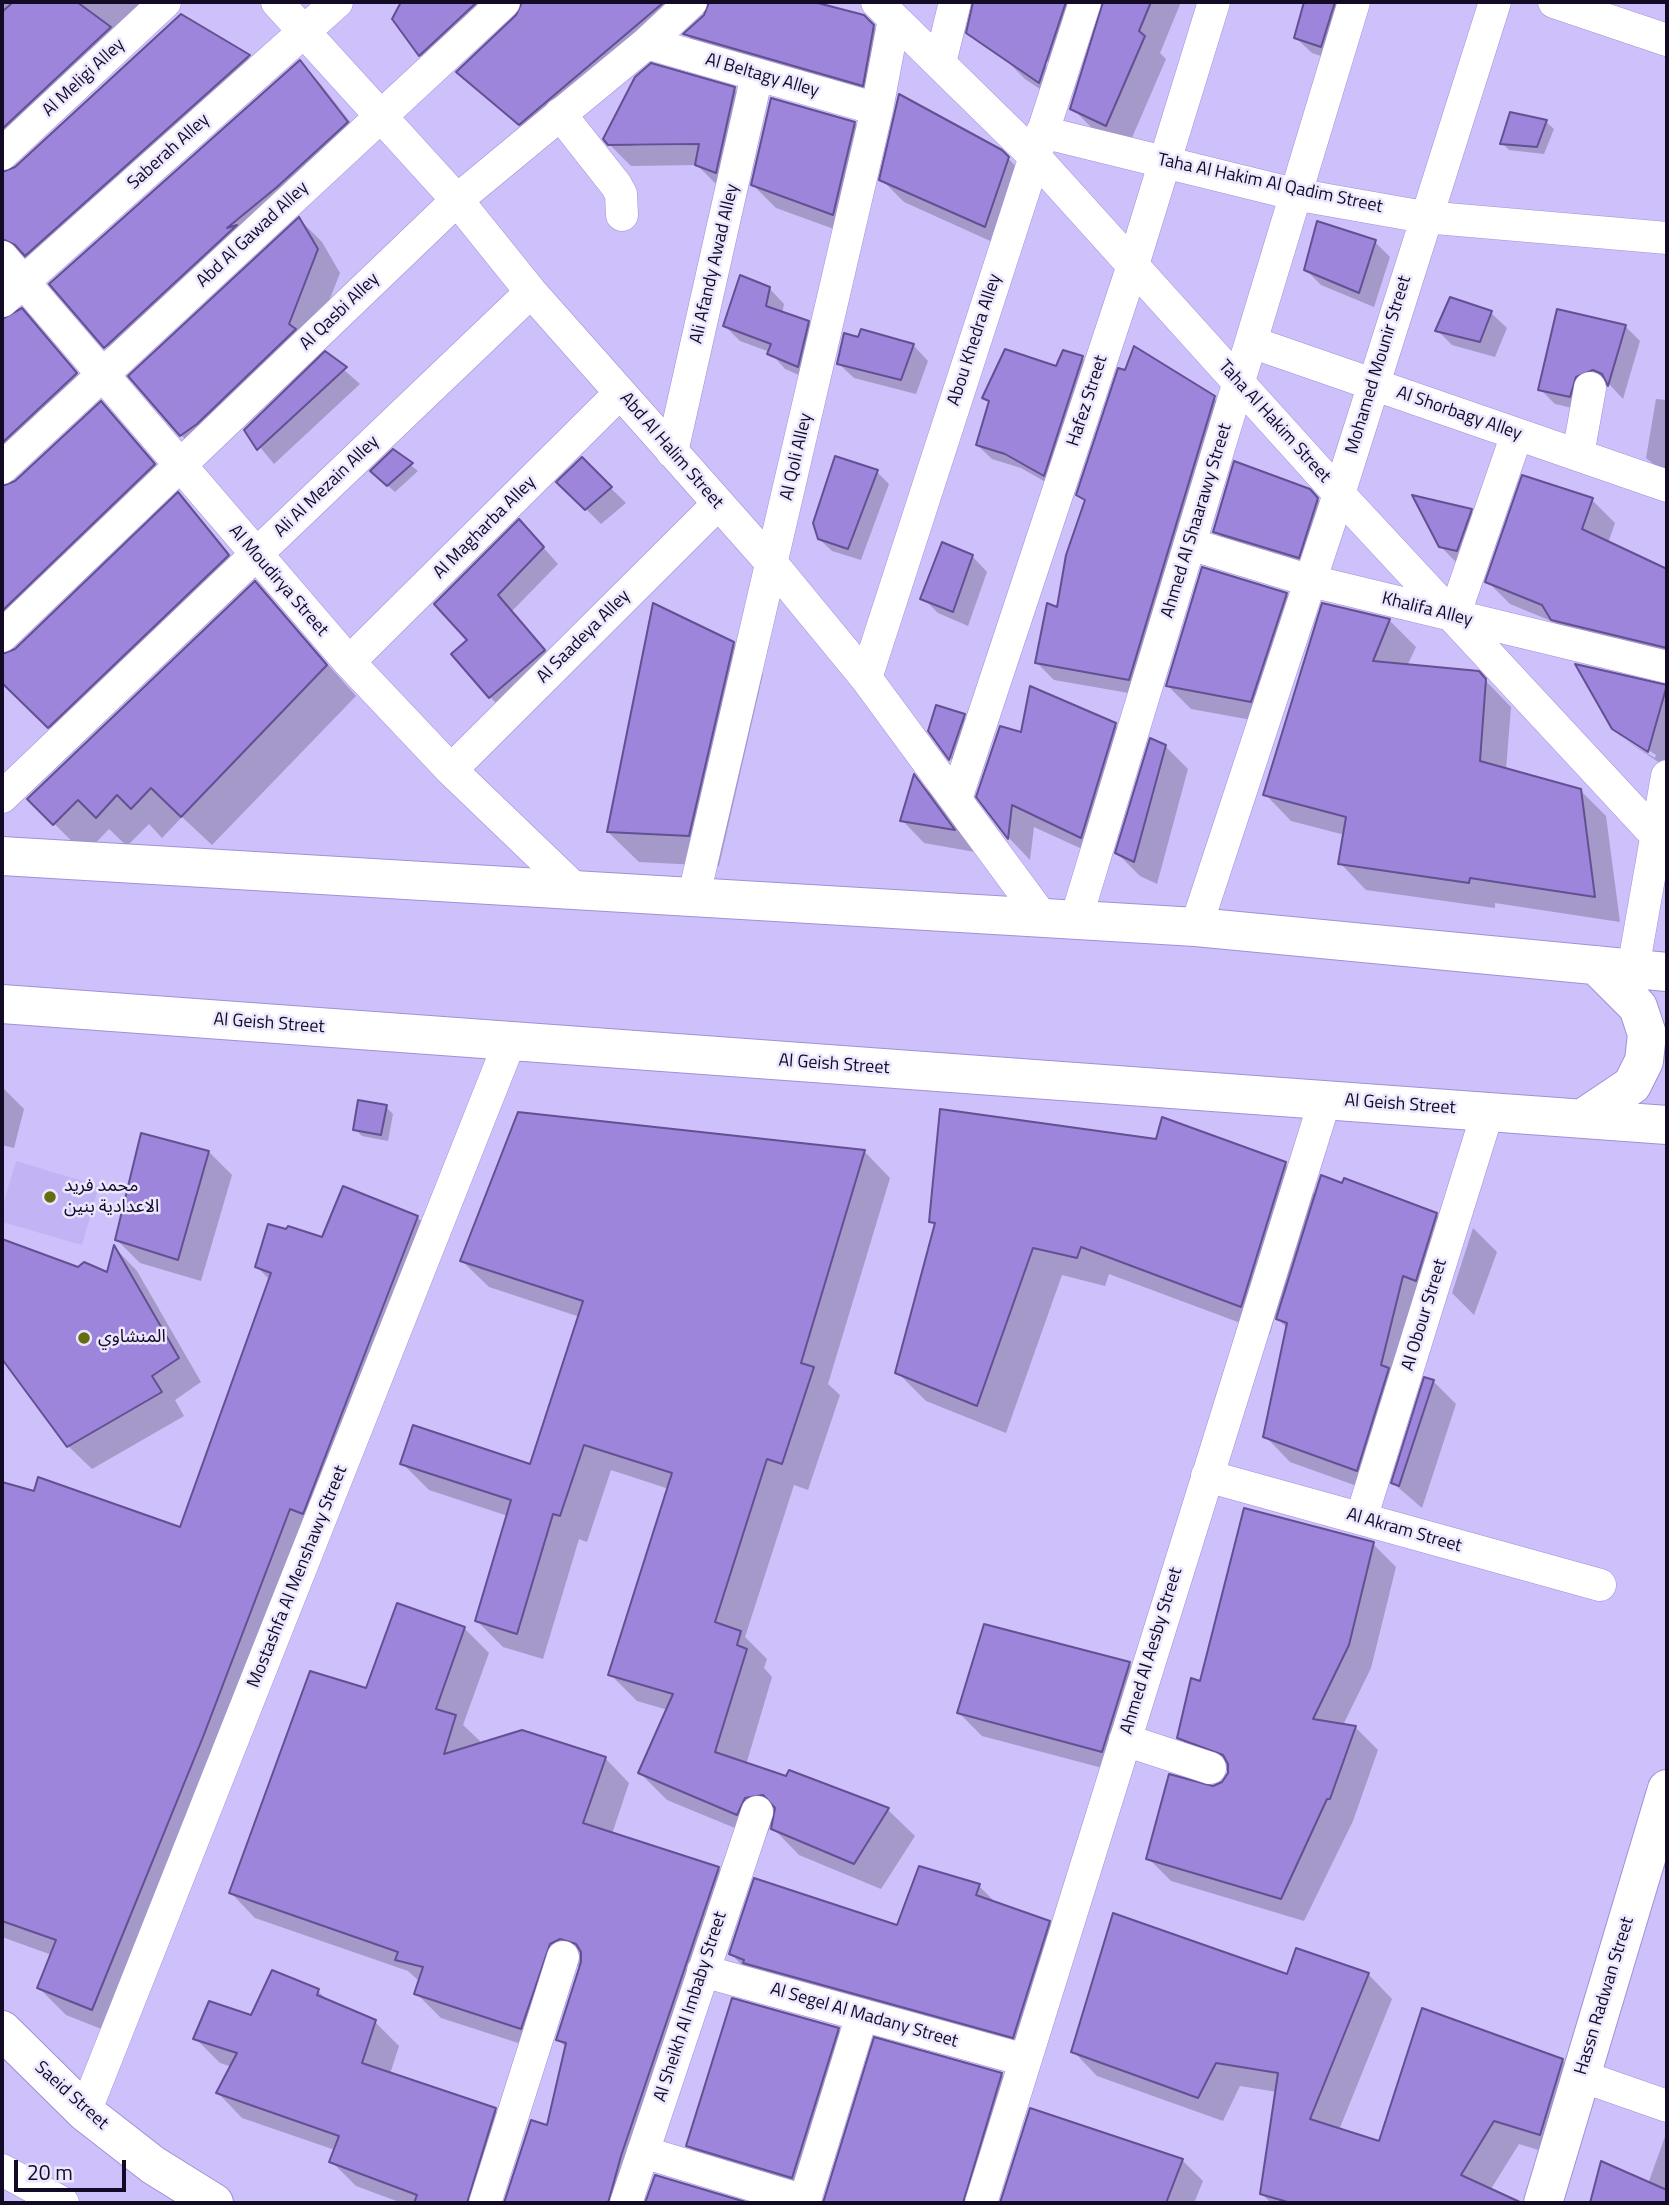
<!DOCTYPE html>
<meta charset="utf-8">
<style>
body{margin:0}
#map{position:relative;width:1669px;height:2205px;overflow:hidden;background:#cdc0fb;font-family:"Titillium Web",sans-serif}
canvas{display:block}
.frame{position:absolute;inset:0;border:4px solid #130b25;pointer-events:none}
.scale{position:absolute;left:14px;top:2160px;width:112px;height:32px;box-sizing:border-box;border:4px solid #130b25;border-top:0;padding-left:9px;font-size:21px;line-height:24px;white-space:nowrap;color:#130b25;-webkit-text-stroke:5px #ece7fe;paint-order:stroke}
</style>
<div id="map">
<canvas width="1669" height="2205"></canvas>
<div class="frame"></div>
<div class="scale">20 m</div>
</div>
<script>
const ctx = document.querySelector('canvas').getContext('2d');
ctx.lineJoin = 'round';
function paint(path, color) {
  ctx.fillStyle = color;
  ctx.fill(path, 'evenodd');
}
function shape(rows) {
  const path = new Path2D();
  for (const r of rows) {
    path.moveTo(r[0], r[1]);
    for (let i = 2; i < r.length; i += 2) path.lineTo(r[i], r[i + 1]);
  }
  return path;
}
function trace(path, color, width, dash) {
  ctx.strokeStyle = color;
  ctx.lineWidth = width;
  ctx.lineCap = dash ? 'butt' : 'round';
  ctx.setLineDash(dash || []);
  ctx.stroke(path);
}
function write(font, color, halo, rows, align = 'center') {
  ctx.font = font + ' "Titillium Web","Noto Sans Arabic",sans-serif';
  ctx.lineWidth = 5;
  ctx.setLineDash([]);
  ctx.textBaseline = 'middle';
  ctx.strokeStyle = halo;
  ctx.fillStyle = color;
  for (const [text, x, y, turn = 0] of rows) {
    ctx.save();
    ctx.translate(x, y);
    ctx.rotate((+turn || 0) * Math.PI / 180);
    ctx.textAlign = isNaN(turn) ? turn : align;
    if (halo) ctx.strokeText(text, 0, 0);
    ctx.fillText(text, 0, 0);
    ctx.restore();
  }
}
paint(shape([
 [16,1161,99,1186,82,1245,2,1222,2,1208]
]), '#c2b4f4');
paint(shape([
 [2,2,184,2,10,162,7,173,16,169,180,15,248,57,269,78,18,302,2,322],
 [309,2,365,2,345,6,328,21],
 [403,2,807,2,863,17,892,45,881,103,704,52,686,34,711,7,709,2,705,2,538,142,458,72,518,16,523,3,511,6,438,73,420,55,394,19],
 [962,2,1181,2,1160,53,1166,59,1128,147,1094,130,1072,108,1105,5,1094,11,1070,77,997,26,977,6,970,7],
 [1306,2,1337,2,1350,15,1336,61,1312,53,1296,38],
 [1002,56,1045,65,1068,88,1062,104,1025,79],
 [300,62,319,82,366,142,125,366,51,284],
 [734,89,756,111,718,186,697,165,631,166,609,144],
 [708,142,708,145,633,146,633,143],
 [1511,114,1546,122,1554,129,1544,154,1509,150,1502,143],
 [854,123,877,146,856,237,776,208,753,185],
 [1001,151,1031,182,1008,249,904,202,881,179],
 [299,219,322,242,340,273,311,347,204,458,181,435],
 [1375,242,1390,257,1374,307,1321,285,1306,270],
 [769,288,784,304,782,314,808,322,823,338,813,381,785,369,770,352,740,341,725,326],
 [1451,299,1491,313,1507,328,1495,357,1452,345,1437,330],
 [21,310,97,395,10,476,5,486,15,483,101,403,175,486,10,644,5,654,16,651,178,495,248,578,70,747,2,682,2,323],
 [1625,326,1640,341,1623,399,1609,384,1590,392,1585,411,1555,404,1540,389],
 [913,345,928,361,916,394,854,378,838,363],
 [1064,352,1082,358,1097,372,1058,489,1021,468,992,459,977,445,990,403,984,398,1057,368],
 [326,354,360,384,274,464,246,430],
 [1214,398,1232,415,1146,696,1054,680,1037,663,1058,609,1086,502,1078,494],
 [1656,399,1667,400,1667,475,1646,458],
 [393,451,418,471,395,492,379,478],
 [582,460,626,503,601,524,559,482],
 [877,472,889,484,861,560,832,551,819,539],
 [1309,490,1332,514,1321,580,1238,554,1215,531],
 [1592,500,1615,523,1608,543,1667,571,1667,665,1575,642,1556,623,1510,604,1487,581],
 [1471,511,1486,526,1456,562,1440,546],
 [534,537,558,564,512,611,559,666,505,712,490,697,469,640],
 [972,556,987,572,968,626,938,613,923,598],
 [255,583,356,696,212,845,182,817,162,838,149,824,127,846,109,829,85,854,29,799],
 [1286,594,1309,617,1274,724,1191,709,1168,686],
 [1324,605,1390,621,1416,647,1407,666,1478,673,1511,707,1506,770,1580,790,1606,816,1620,922,1495,903,1495,908,1366,890,1340,863,1345,835,1291,821,1265,794],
 [733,644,763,674,719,866,639,862,608,832],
 [1662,687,1667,687,1667,753,1663,765,1624,739,1655,758,1656,755,1621,733,1621,736,1613,728],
 [964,716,987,739,973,781,951,759,930,731],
 [1115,725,1138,748,1104,859,1034,827,1030,860,1009,838,978,796,1022,735],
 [1165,746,1188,769,1157,884,1140,876,1117,853],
 [915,778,937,799,975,852,924,843,902,820],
 [2,1087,24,1109,14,1148,2,1145],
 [386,1107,393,1114,388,1141,362,1136,355,1129],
 [864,1151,890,1178,828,1384,840,1395,808,1490,794,1485,745,1637,767,1659,764,1668,772,1677,746,1765,787,1779,790,1772,888,1810,915,1836,881,1889,799,1855,771,1826,764,1840,667,1800,640,1773,668,1710,637,1701,610,1674,669,1489,611,1470,587,1542,579,1539,543,1659,503,1647,477,1621,508,1516,429,1490,402,1463,532,1466,580,1317,489,1287,462,1261],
 [209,1152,232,1175,201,1281,140,1263,117,1240],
 [1285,1164,1316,1195,1436,1214,1462,1240,1382,1495,1290,1462,1265,1436,1288,1329,1275,1316,1270,1334,1109,1274,1105,1286,1062,1275,1006,1433,926,1401,897,1372,936,1227,930,1221],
 [417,1217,444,1244,329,1540,316,1535,119,2036,66,2015,39,1988,52,1955,2,1937,2,1484,181,1529,270,1280,257,1267,323,1239],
 [1473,1228,1497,1252,1474,1315,1452,1293],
 [2,1241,78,1268,109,1274,115,1248,137,1271,201,1382,175,1400,184,1416,92,1469,68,1446,2,1356],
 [1433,1381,1456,1404,1422,1508,1393,1483],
 [1373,1544,1396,1567,1371,1668,1343,1725,1355,1727,1378,1750,1353,1821,1304,1921,1171,1881,1148,1858,1213,1788,1223,1783,1229,1771,1202,1760,1179,1737,1201,1683],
 [985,1626,1129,1664,1152,1687,1125,1774,982,1736,959,1713],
 [464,1628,489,1653,463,1725,480,1741,478,1745,605,1758,629,1783,612,1834,718,1868,743,1893,638,2203,506,2203,532,2122,548,2127,567,2048,558,2040,582,1964,574,1968,546,2052,441,2018,416,1993,420,1982,408,1971,255,1918,231,1893,367,1691],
 [979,1886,997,1904,1049,1922,1071,1944,1035,2058,753,1976,731,1954,898,1927],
 [1368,1974,1392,1999,1339,2130,1380,2143,1562,2060,1587,2084,1564,2158,1519,2144,1486,2197,1492,2191,1520,2203,1271,2203,1262,2194,1277,2092,1240,2086,1223,2121,1097,2076,1073,2051,1288,1976],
 [318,1991,330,2003,375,2022,399,2046,390,2074,495,2110,519,2134,498,2203,402,2203,356,2186,331,2161,335,2150,242,2118,218,2093,232,2067,220,2063,195,2038],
 [838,2029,861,2052,815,2200,711,2168,688,2145],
 [1001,2074,1024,2097,993,2203,831,2203,839,2156],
 [1051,2116,1182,2160,1203,2181,1194,2203,1024,2203],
 [1667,2131,1667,2203,1592,2203,1602,2164,1648,2184]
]), '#0003');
const building = shape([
 [13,2,77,2,111,27,2,129,2,12,13,2],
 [401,2,477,2,419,56,392,19,401,2],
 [522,2,664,2,519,125,456,72,516,15,522,2],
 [709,2,814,2,864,15,874,25,863,86,683,34,704,15,709,2],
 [973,2,1066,2,1039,83,966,33,973,2],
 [1103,2,1151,2,1139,31,1145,36,1106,126,1070,109,1103,2],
 [1304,2,1335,2,1321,47,1294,38,1304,2],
 [181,14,250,55,25,256,15,245,2,239,2,172,15,167,181,14],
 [300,60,348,122,277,187,227,228,237,225,104,348,49,284,300,60],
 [651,63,735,87,716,173,695,165,699,144,608,145,603,139,635,77,651,63],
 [899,94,1002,150,1009,157,985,227,879,180,899,94],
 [771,98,855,122,833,215,751,185,771,98],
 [1510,112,1547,120,1537,147,1500,144,1510,112],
 [299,217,318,249,289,324,296,329,197,424,180,436,128,376,299,217],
 [1317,221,1376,240,1359,293,1304,270,1317,221],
 [740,275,770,287,766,306,809,321,798,367,767,354,771,344,723,326,740,275],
 [1450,297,1492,311,1480,342,1435,331,1450,297],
 [22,308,77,373,2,443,2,319,22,308],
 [1557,309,1626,325,1608,386,1602,374,1593,370,1576,377,1570,397,1538,390,1557,309],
 [861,329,914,344,901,380,837,364,844,333,858,337,861,329],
 [1134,346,1215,396,1129,680,1035,663,1047,603,1057,607,1066,555,1085,500,1076,495,1118,368,1125,370,1134,346],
 [1005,349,1056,366,1063,350,1083,356,1044,476,1005,454,976,445,989,401,982,398,1005,349],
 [325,351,347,367,257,450,244,430,325,351],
 [101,401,155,464,2,611,2,486,15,481,101,401],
 [393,449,413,463,387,486,370,471,393,449],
 [835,456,878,470,848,549,818,539,813,523,835,456],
 [582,457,612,487,585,510,556,482,582,457],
 [1234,461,1310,489,1318,498,1299,558,1213,532,1234,461],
 [1522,475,1593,498,1582,529,1667,569,1667,648,1551,620,1542,605,1485,582,1522,475],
 [178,492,229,555,48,728,2,683,2,654,15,649,178,492],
 [1412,495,1472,509,1457,551,1439,547,1412,495],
 [519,519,544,547,498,595,545,650,489,698,451,654,467,640,434,604,519,519],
 [942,542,973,555,953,612,920,599,942,542],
 [1202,567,1287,593,1251,702,1166,686,1202,567],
 [255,581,327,665,181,817,151,788,131,809,117,795,96,818,78,800,53,825,27,799,255,581],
 [653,603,734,642,689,836,607,832,653,603],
 [1322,603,1390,619,1373,661,1479,671,1486,679,1480,761,1581,789,1595,897,1470,878,1469,883,1338,864,1346,817,1263,795,1322,603],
 [1575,664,1667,685,1648,752,1612,729,1575,664],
 [1030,686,1116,723,1081,838,1012,805,1008,839,976,797,1000,726,1021,732,1030,686],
 [936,705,965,714,949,760,928,731,936,705],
 [1150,738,1166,745,1134,862,1115,853,1150,738],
 [914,774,955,830,900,821,914,774],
 [358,1100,387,1105,381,1135,353,1130,358,1100],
 [940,1109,1156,1139,1162,1117,1286,1162,1241,1307,1081,1247,1077,1258,1033,1248,977,1406,895,1373,935,1223,929,1222,940,1109],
 [518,1112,865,1150,801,1363,814,1367,782,1464,767,1459,715,1622,741,1631,737,1645,747,1649,715,1752,786,1776,789,1770,889,1808,854,1864,771,1829,775,1808,763,1795,745,1798,737,1815,638,1773,673,1694,608,1675,672,1473,584,1445,560,1516,553,1514,517,1634,475,1621,511,1500,400,1464,413,1425,530,1464,583,1301,460,1261,518,1112],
 [141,1133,209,1151,178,1260,115,1240,141,1133],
 [1321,1175,1342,1183,1344,1178,1437,1213,1416,1281,1403,1276,1381,1365,1389,1368,1357,1471,1263,1437,1287,1323,1276,1319,1321,1175],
 [343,1186,418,1216,303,1514,290,1509,203,1737,92,2010,37,1988,56,1940,2,1921,2,1482,34,1491,38,1477,180,1527,271,1273,255,1267,268,1224,286,1229,288,1226,322,1237,343,1186],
 [2,1239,78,1267,84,1262,107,1272,114,1245,179,1358,152,1376,162,1392,67,1447,2,1359,2,1239],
 [1424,1377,1434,1380,1399,1486,1391,1483,1424,1377],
 [1244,1508,1374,1542,1349,1645,1313,1719,1356,1726,1330,1799,1327,1799,1281,1899,1146,1859,1169,1774,1213,1786,1222,1782,1228,1773,1228,1764,1223,1755,1177,1738,1191,1678,1200,1681,1244,1508],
 [397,1603,465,1627,436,1709,456,1715,444,1754,522,1730,606,1757,583,1823,719,1867,621,2156,608,2203,504,2203,531,2120,547,2125,566,2043,556,2040,581,1962,581,1952,576,1944,560,1939,550,1944,521,2029,414,1994,423,1967,395,1960,398,1952,229,1893,310,1671,366,1688,397,1603],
 [984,1624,1130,1662,1102,1752,957,1713,984,1624],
 [919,1866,980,1884,976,1895,1050,1921,1013,2038,743,1963,744,1960,729,1954,754,1878,897,1925,919,1866],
 [1113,1913,1287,1974,1296,1948,1369,1973,1310,2119,1379,2141,1422,2008,1563,2059,1540,2135,1494,2121,1461,2175,1522,2203,1291,2203,1260,2194,1278,2073,1216,2063,1198,2098,1071,2052,1113,1913],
 [272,1970,319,1989,317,1995,376,2020,362,2063,496,2108,467,2203,414,2203,417,2195,329,2162,339,2136,216,2093,237,2053,193,2039,209,2001,251,2015,272,1970],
 [732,1998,839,2028,792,2178,686,2146,732,1998],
 [874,2037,1002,2073,963,2203,823,2203,874,2037],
 [1030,2108,1183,2159,1166,2203,1000,2203,1030,2108],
 [1601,2161,1667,2190,1667,2203,1590,2203,1601,2161],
 [655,2175,749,2203,645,2203,655,2175]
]);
paint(building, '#9c85db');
trace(building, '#625092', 2);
const minor = shape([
 [277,2,457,200,531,292,773,565,866,678,1042,917],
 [877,2,1034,156,1339,494,1667,847],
 [1554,2,1667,40],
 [647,43,877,109],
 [940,63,955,2],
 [560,114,616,185,621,194,622,215],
 [1042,132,1294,194,1424,217,1667,238],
 [2,154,165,2],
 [2,257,349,662,451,770,574,888],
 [2,301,337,2],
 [1251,342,1667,486],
 [672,452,757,75],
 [1578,455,1590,388],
 [2,468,504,2],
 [1190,544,1311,581,1667,667],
 [1454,616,1517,434],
 [2,636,457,200,647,43,691,2],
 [349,662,620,393],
 [866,678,1085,2],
 [451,770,718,504],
 [2,797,531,292],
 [956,799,1133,265,1214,2],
 [694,895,877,109,894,19],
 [1076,919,1354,2],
 [1196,927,1339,494,1495,2],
 [1633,969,1667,776],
 [1207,1476,1600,1585],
 [1361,1519,1488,1111],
 [1125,1740,1210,1768],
 [703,1971,1025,2060],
 [1581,2076,1667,2106],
 [85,2112,510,1041],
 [643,2152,805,2201],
 [2,2170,63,2203],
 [485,2203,563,1957],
 [626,2203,757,1812],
 [804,2203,862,2015],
 [981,2203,1325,1100]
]);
const tertiary = shape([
 [2,2030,85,2112,153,2165,214,2203],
 [1543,2203,1667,1789]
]);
const secondary = shape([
 [2,856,1196,927,1667,972],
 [2,1004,1667,1125],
 [1583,1118,1632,1085,1644,1061,1647,1034,1638,1007,1596,965]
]);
trace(minor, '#a190d7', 33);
trace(tertiary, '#a190d7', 40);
trace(secondary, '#a190d7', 40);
trace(minor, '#fff', 32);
trace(tertiary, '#fff', 38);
trace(secondary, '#fff', 38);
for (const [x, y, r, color] of [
 [50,1197,7,"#656c12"],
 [84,1338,7,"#656c12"]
]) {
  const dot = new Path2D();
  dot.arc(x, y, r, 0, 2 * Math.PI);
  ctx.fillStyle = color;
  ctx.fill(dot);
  trace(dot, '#ece7fe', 2.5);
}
write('18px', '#130b25', '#ece7fe', [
 ["Al Beltagy Alley",762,76,16],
 ["Al Meligi Alley",84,78,-43],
 ["Saberah Alley",169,152,-42],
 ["Taha Al Hakim Al Qadim Street",1270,184,12],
 ["Abd Al Gawad Alley",253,235,-43],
 ["Ali Afandy Awad Alley",715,264,-77],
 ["Al Qasbi Alley",340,312,-44],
 ["Abou Khedra Alley",975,340,-72],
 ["Mohamed Mounir Street",1379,365,-73],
 ["Hafez Street",1088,401,-72],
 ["Al Shorbagy Alley",1459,414,19],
 ["Taha Al Hakim Street",1274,422,48],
 ["Abd Al Halim Street",671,451,49],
 ["Al Qoli Alley",797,457,-77],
 ["Ali Al Mezain Alley",327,487,-44],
 ["Ahmed Al Shaarawy Street",1197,521,-73],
 ["Al Magharba Alley",485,528,-45],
 ["Al Moudirya Street",278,581,49],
 ["Khalifa Alley",1427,610,14],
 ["Al Saadeya Alley",584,637,-45],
 ["Al Geish Street",269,1024,4],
 ["Al Geish Street",834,1065,4],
 ["Al Geish Street",1400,1105,4],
 ["Al Obour Street",1425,1315,-73],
 ["Al Akram Street",1404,1531,16],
 ["Mostashfa Al Menshawy Street",298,1577,-68],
 ["Ahmed Al Aesby Street",1152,1651,-73],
 ["Hassn Radwan Street",1605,1996,-73],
 ["Al Sheikh Al Imbaby Street",691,2007,-72],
 ["Al Segel Al Madany Street",864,2016,16],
 ["Saeid Street",71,2096,42]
]);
write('18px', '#130b25', '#ece7fe', [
 ["محمد فريد",64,1187],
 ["الاعدادية بنين",64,1208],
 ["المنشاوي",98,1338]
], 'left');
</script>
